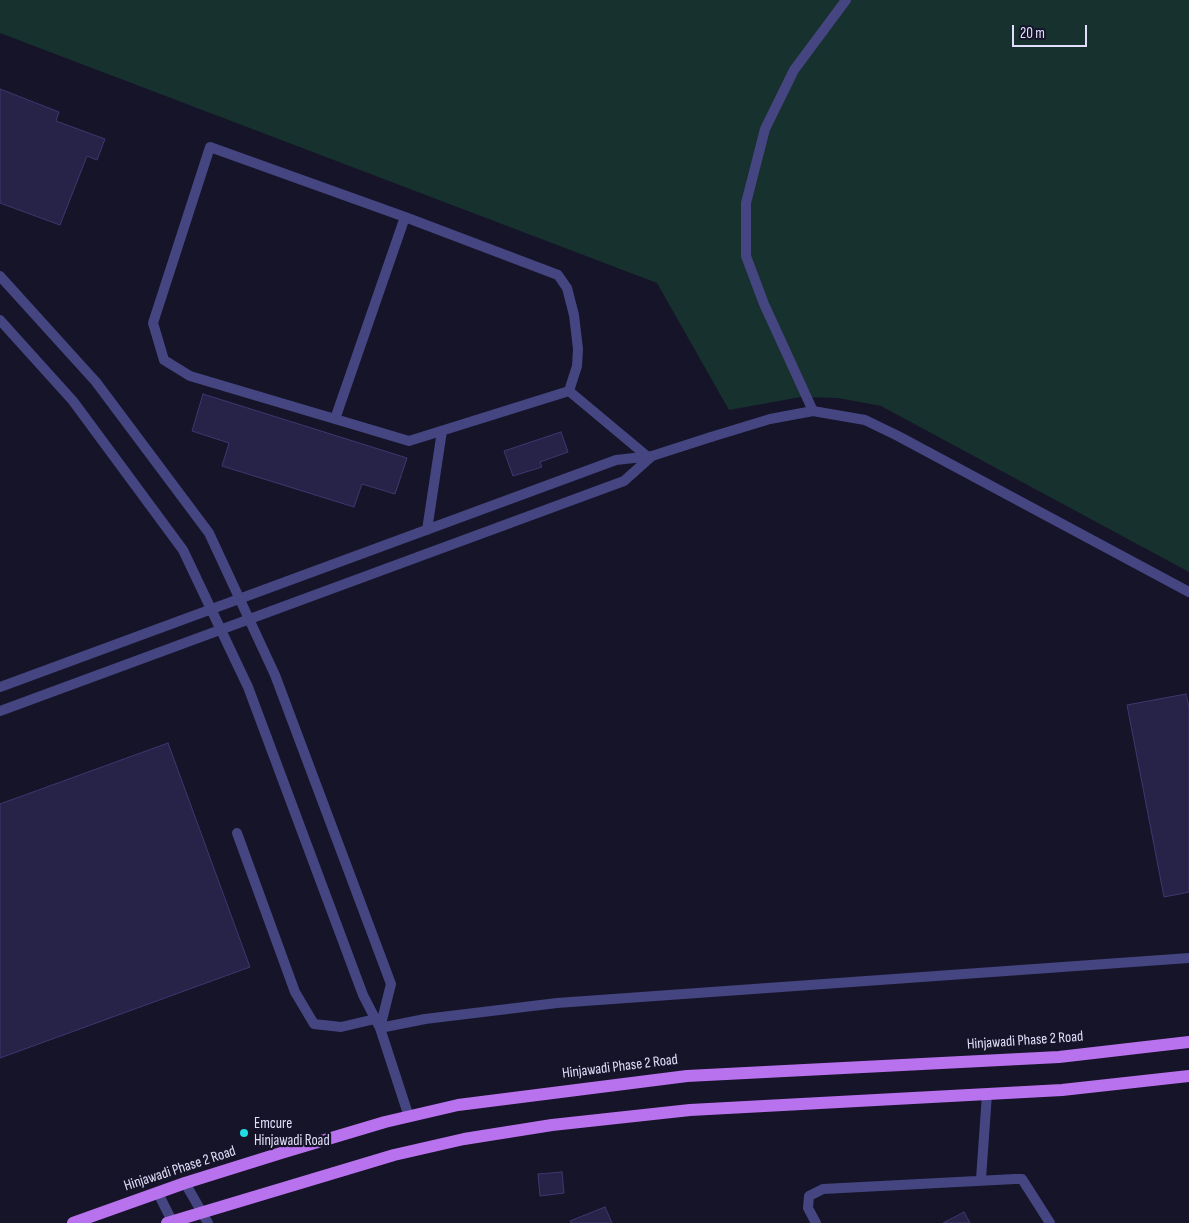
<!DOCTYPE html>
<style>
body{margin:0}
#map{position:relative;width:1189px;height:1223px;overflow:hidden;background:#161428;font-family:"Sofia Sans Condensed",sans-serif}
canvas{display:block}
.scale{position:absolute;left:1012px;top:25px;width:75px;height:22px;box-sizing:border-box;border:2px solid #e0defb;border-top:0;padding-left:6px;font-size:15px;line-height:18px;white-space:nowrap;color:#e0defb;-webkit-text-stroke:4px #161428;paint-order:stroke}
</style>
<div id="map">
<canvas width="1189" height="1223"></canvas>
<div class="scale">20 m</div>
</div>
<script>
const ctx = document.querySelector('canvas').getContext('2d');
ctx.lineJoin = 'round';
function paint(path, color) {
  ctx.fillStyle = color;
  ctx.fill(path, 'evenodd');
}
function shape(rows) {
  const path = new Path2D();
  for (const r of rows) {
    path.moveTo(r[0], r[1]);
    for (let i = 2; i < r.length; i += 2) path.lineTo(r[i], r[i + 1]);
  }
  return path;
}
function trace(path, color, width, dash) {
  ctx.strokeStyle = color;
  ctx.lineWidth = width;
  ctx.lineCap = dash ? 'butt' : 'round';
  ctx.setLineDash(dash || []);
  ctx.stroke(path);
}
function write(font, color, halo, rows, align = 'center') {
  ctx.font = font + ' "Sofia Sans Condensed",sans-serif';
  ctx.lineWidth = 4.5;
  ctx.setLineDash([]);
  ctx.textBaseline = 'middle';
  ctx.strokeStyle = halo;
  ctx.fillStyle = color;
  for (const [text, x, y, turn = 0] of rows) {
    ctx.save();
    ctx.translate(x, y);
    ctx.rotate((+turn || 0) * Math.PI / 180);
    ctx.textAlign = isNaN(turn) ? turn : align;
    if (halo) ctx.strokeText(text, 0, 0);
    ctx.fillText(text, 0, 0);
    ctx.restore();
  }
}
paint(shape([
 [0,0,1189,0,1189,572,881,406,838,398,801,397,729,410,657,283,0,33]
]), '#17312f');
const building = shape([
 [0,89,59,112,56,121,105,139,97,160,87,156,60,225,0,203,0,89],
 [203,394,407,458,395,494,362,484,354,507,222,466,229,443,192,431,203,394],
 [561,432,568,452,540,462,542,467,513,476,504,451,561,432],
 [1186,694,1189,707,1189,892,1164,897,1127,705,1186,694],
 [168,743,250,967,0,1058,0,804,168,743],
 [562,1172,564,1193,540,1196,538,1174,562,1172],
 [605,1207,612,1223,571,1223,570,1221,605,1207],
 [964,1212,970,1223,943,1223,964,1212]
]);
paint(building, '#272247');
trace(building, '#3f3770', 1);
trace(shape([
 [405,217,558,275,567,288,574,315,578,349,577,366,569,391],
 [0,276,96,382,209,533,275,675,391,984,380,1028],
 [0,320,73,401,183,550,248,687,363,995,380,1028,409,1117],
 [813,411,764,304,746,256,746,203,765,129,794,70,846,0],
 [335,419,405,217,210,147,153,323,164,360,190,376,335,419,409,441,569,391,648,457],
 [427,530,442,431],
 [0,687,616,460,652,456,711,437],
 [0,711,624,481,652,456],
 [237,833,295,992,314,1024,341,1027,375,1019],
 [380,1028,425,1019,557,1003,1189,958],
 [981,1179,987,1094],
 [816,1223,808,1208,809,1196,823,1189,1015,1179,1022,1179,1050,1223]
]), '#444581', 10);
trace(shape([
 [711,437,770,419,813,411,865,420,898,436,1189,592],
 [185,1183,208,1223],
 [158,1193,173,1223]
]), '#444581', 10);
trace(shape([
 [73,1223,185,1183,281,1153,385,1122,458,1105,687,1076,1059,1057,1189,1042],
 [167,1223,394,1155,464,1139,552,1125,690,1110,1062,1090,1189,1076]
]), '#b972ee', 12);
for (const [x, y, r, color] of [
 [244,1133,5,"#21dce4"]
]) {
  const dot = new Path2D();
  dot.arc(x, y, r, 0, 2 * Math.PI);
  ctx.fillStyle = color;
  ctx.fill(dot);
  trace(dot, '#161428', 2);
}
write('15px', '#e0defb', '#161428', [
 ["Hinjawadi Phase 2 Road",1025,1041,-4],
 ["Hinjawadi Phase 2 Road",620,1067,-7],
 ["Hinjawadi Phase 2 Road",180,1169,-18]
]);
write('15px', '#e0defb', '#161428', [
 ["Emcure",254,1124],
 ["Hinjawadi Road",254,1141]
], 'left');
</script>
